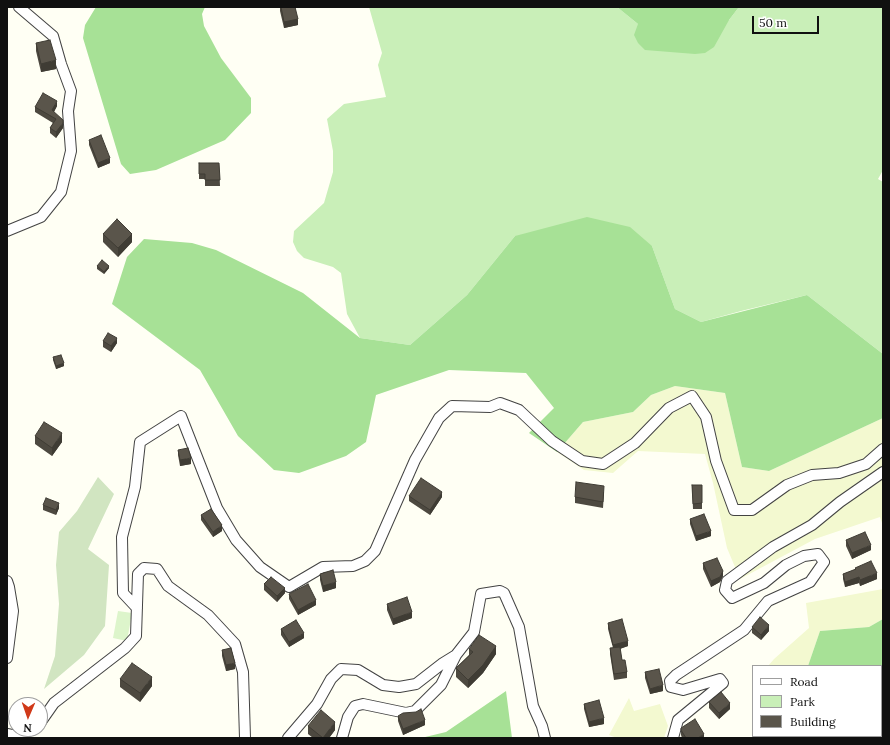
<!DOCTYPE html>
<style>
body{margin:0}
#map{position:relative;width:890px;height:745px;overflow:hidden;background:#fffff4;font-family:Lora,serif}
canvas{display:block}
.frame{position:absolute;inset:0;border:8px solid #101010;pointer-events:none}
.legend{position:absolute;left:752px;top:665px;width:130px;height:72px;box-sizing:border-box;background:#fff;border:1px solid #9f9f9f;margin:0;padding:5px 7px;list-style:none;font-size:12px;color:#101010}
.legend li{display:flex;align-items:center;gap:8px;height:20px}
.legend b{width:20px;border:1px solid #9f9f9f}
.north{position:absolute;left:8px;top:697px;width:40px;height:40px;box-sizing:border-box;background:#fff;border:1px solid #9f9f9f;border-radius:50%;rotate:182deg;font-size:11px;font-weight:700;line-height:16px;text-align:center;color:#101010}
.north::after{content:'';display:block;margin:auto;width:14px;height:18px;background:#d03919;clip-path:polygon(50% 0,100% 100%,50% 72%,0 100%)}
.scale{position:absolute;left:752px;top:16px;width:67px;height:18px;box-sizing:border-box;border:2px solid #101010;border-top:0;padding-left:5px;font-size:12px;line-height:14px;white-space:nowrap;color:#101010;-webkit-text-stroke:3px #fff;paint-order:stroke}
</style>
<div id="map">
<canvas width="890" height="745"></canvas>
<div class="frame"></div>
<ul class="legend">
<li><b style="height:5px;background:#fff"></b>Road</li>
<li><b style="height:11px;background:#c9efb8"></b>Park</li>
<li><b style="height:11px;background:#5a554b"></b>Building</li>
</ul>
<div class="north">N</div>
<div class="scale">50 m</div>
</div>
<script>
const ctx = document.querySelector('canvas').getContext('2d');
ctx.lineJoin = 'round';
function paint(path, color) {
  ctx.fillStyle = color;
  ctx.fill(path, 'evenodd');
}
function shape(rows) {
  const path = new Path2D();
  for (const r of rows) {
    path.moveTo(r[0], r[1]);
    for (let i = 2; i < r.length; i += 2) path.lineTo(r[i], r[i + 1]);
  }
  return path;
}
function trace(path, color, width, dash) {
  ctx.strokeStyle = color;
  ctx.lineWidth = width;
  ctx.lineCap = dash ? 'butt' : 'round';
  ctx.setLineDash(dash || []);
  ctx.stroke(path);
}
paint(shape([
 [675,386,725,393,742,467,769,471,883,418,883,526,880,517,815,539,740,579,727,548,713,483,705,454,638,451,613,473,584,470,557,452,583,422,633,412,651,395],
 [883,589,883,619,869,627,820,631,808,666,768,666,774,659,809,628,806,603],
 [629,698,634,711,660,704,668,726,664,738,617,738,609,735]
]), '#f3f9d0');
paint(shape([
 [369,7,617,7,638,24,729,20,739,7,883,7,883,170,878,179,883,182,883,354,807,295,741,311,701,322,675,309,652,246,515,236,467,295,410,345,360,338,347,314,341,273,333,267,304,258,297,251,293,242,294,231,324,203,333,172,333,151,327,119,344,104,386,97,378,65,382,53]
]), '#c9efb8');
paint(shape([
 [96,7,205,7,202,14,204,26,221,58,251,98,251,113,225,140,156,170,130,174,121,164,83,38,85,25],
 [617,7,739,7,729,20,714,47,705,53,695,54,645,50,638,43,634,35,638,24],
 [587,217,630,227,652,246,675,309,701,322,807,295,883,354,883,418,769,471,742,467,725,393,675,386,651,395,633,412,583,422,557,452,529,433,554,408,526,373,449,370,376,395,366,442,346,456,299,473,274,470,238,436,200,370,112,304,127,257,144,239,192,243,216,250,303,293,360,338,410,345,467,295,515,236],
 [883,619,883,738,760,738,763,736,881,736,881,666,808,666,820,631,869,627],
 [506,691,512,738,421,738,446,732]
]), '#a7e196');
paint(shape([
 [98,477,114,494,88,549,109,565,105,626,84,655,44,689,55,656,59,604,56,565,59,532,77,511]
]), '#d1e5c1');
paint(shape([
 [118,611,132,613,127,641,113,638]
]), '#ddf5cb');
const minor = shape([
 [7,231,41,217,61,192,71,151,68,111,71,91,61,64,53,36,19,7],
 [7,581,9,587,13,611,7,658],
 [137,608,123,593,122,537,135,487,140,442,181,416,217,508,236,540,260,567,289,587,323,567,353,566,365,561,375,551,415,460,439,418,452,406,490,407,500,403,519,410,552,441,582,461,603,464,635,443,669,408,692,396,706,417,716,461,734,510,752,510,787,485,812,475,839,473,866,464,883,449],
 [40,723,54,703,125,648,136,636,138,574,144,568,157,569,168,586,208,615,235,644,243,672,245,738],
 [7,734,17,736,33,729],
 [288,738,317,704,331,679,341,669,358,670,383,685,399,687,416,684,443,663,456,655],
 [342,738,348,717,355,706,363,704,406,713,415,711,441,685,456,655,474,632,481,594,500,591,504,593,519,627,533,706,542,726,545,738],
 [673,738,678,720,723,683,720,679,683,690,671,687,670,681,676,675,744,630,768,601,810,582,824,562,818,554,804,556,786,565,764,583,732,598,725,590,727,581,773,547,812,525,840,502,883,472]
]);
trace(minor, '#434343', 12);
trace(minor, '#fff', 10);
paint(shape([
 [280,7,295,7,298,25,284,28,280,11],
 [36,43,56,69,41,72,36,51],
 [57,106,54,112,63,128,56,138,50,133,50,128,53,123,35,112,35,107],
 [89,140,110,163,98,168,89,145],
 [199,163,219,163,220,186,205,186,205,179,199,179],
 [103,234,132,242,118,257,103,242],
 [97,266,109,268,104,274,97,269],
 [103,341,117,343,111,352,103,347],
 [53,357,64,366,56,369,53,360],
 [35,436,62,442,52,456,35,444],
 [178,450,191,464,180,466,178,455],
 [692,485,702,485,702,509,693,509],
 [604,492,603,508,575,503,575,497],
 [409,496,442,497,430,515,409,501],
 [43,505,59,508,56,515,43,510],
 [201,515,222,531,213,537,201,520],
 [690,519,711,536,696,541,690,524],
 [846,540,871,550,852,559,846,546],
 [703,563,723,576,720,582,711,587,703,569],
 [855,568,877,579,860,586,859,583,845,587,843,579,843,574,855,570],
 [320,574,336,588,323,592,320,580],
 [264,584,285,593,277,602,264,590],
 [289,594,316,605,298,615,289,599],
 [387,604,412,618,393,625,387,610],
 [608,623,628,646,620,649,622,660,627,672,627,678,614,680,610,654,610,648,613,648,608,629],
 [752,627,769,631,761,640,752,633],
 [281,629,304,638,289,647,281,635],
 [469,649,496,654,483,673,468,688,456,677,456,668,469,655],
 [222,650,235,669,226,671,222,656],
 [645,672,663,691,650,694,645,678],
 [120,679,152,686,140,702,120,687],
 [709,702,730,709,719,719,709,708],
 [584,704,604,724,589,727,584,709],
 [398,716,425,725,403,735,398,721],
 [308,726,335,730,329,738,313,738,308,734],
 [681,730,704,738,682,738,681,735]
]), '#4d4940');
paint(shape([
 [298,19,298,25,284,28,284,22],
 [56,60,56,69,41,72,41,64],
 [57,101,57,106,52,115,52,110],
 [63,123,63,128,56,138,56,132],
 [110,158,110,163,98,168,98,163],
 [132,234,132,242,118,257,118,248],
 [109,266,109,268,104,274,104,272],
 [117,338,117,343,111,352,111,346],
 [64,363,64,366,56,369,56,366],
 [62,433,62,442,52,456,52,448],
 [191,458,191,464,180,466,180,460],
 [442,492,442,497,430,515,430,510],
 [59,503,59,508,56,515,56,510],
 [222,525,222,531,213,537,213,532],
 [711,531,711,536,696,541,696,536],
 [871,545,871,550,852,559,852,553],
 [723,571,723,576,720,582,711,587,711,581],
 [877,573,877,579,860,586,860,580],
 [859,577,859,583,845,587,845,582],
 [336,582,336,588,323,592,323,586],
 [285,588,285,593,277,602,277,596],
 [316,600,316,605,298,615,298,610],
 [412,612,412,618,393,625,393,619],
 [769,625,769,631,761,640,761,635],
 [304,633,304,638,289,647,289,642],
 [628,641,628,646,613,651,613,645],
 [496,646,496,654,483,673,468,688,468,680],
 [235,663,235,669,226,671,226,665],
 [152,677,152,686,140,702,140,693],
 [663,685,663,691,650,694,650,689],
 [730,703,730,709,719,719,719,713],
 [604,718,604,724,589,727,589,722],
 [425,720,425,725,403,735,403,729],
 [335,722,335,730,329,738,323,738],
 [704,734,704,738,698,738]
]), '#3f3c34');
const building = shape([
 [281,7,295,7,298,19,284,22,281,7],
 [50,40,56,60,41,64,36,43,50,40],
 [43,93,57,101,52,110,63,120,63,123,56,132,50,128,56,119,35,107,43,93],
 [101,135,110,158,98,163,89,140,101,135],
 [199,163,219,163,220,180,205,180,205,174,199,174,199,163],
 [117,219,132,234,118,248,103,234,117,219],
 [102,260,109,266,104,272,97,266,102,260],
 [108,333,117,338,111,346,103,341,108,333],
 [61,355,64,363,56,366,53,357,61,355],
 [44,422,62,433,52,448,35,436,44,422],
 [188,448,191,458,180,460,178,450,188,448],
 [421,478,442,492,430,510,409,496,421,478],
 [576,482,604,486,603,502,575,497,576,482],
 [692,485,702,485,702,503,693,504,692,485],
 [46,498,59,503,56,510,43,505,46,498],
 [211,509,222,525,213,532,201,515,211,509],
 [704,514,711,531,696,536,690,519,704,514],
 [865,532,871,545,852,553,846,540,865,532],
 [717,558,723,571,720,577,711,581,703,563,717,558],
 [871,561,877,573,860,580,859,577,845,582,843,574,856,569,855,568,871,561],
 [333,570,336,582,323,586,320,574,333,570],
 [271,577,285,588,277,596,264,584,271,577],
 [308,584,316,600,298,610,289,594,308,584],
 [407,597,412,612,393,619,387,604,407,597],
 [760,617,769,625,761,635,752,627,760,617],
 [622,619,628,641,613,645,608,623,622,619],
 [296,620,304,633,289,642,281,629,296,620],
 [479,635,496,646,483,665,468,680,456,668,473,652,469,649,479,635],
 [620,647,622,660,625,660,627,672,614,674,610,648,620,647],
 [231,648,235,663,226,665,222,650,231,648],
 [132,663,152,677,140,693,120,679,132,663],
 [659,669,663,685,650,689,645,672,659,669],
 [721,692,730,703,719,713,709,702,721,692],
 [599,700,604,718,589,722,584,704,599,700],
 [421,709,425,720,403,729,398,716,403,713,416,712,421,709],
 [321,710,335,722,323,738,308,726,321,710],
 [695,719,704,734,698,738,686,738,681,730,681,728,695,719]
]);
paint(building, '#5a554b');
trace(building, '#3f3c34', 1);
</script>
